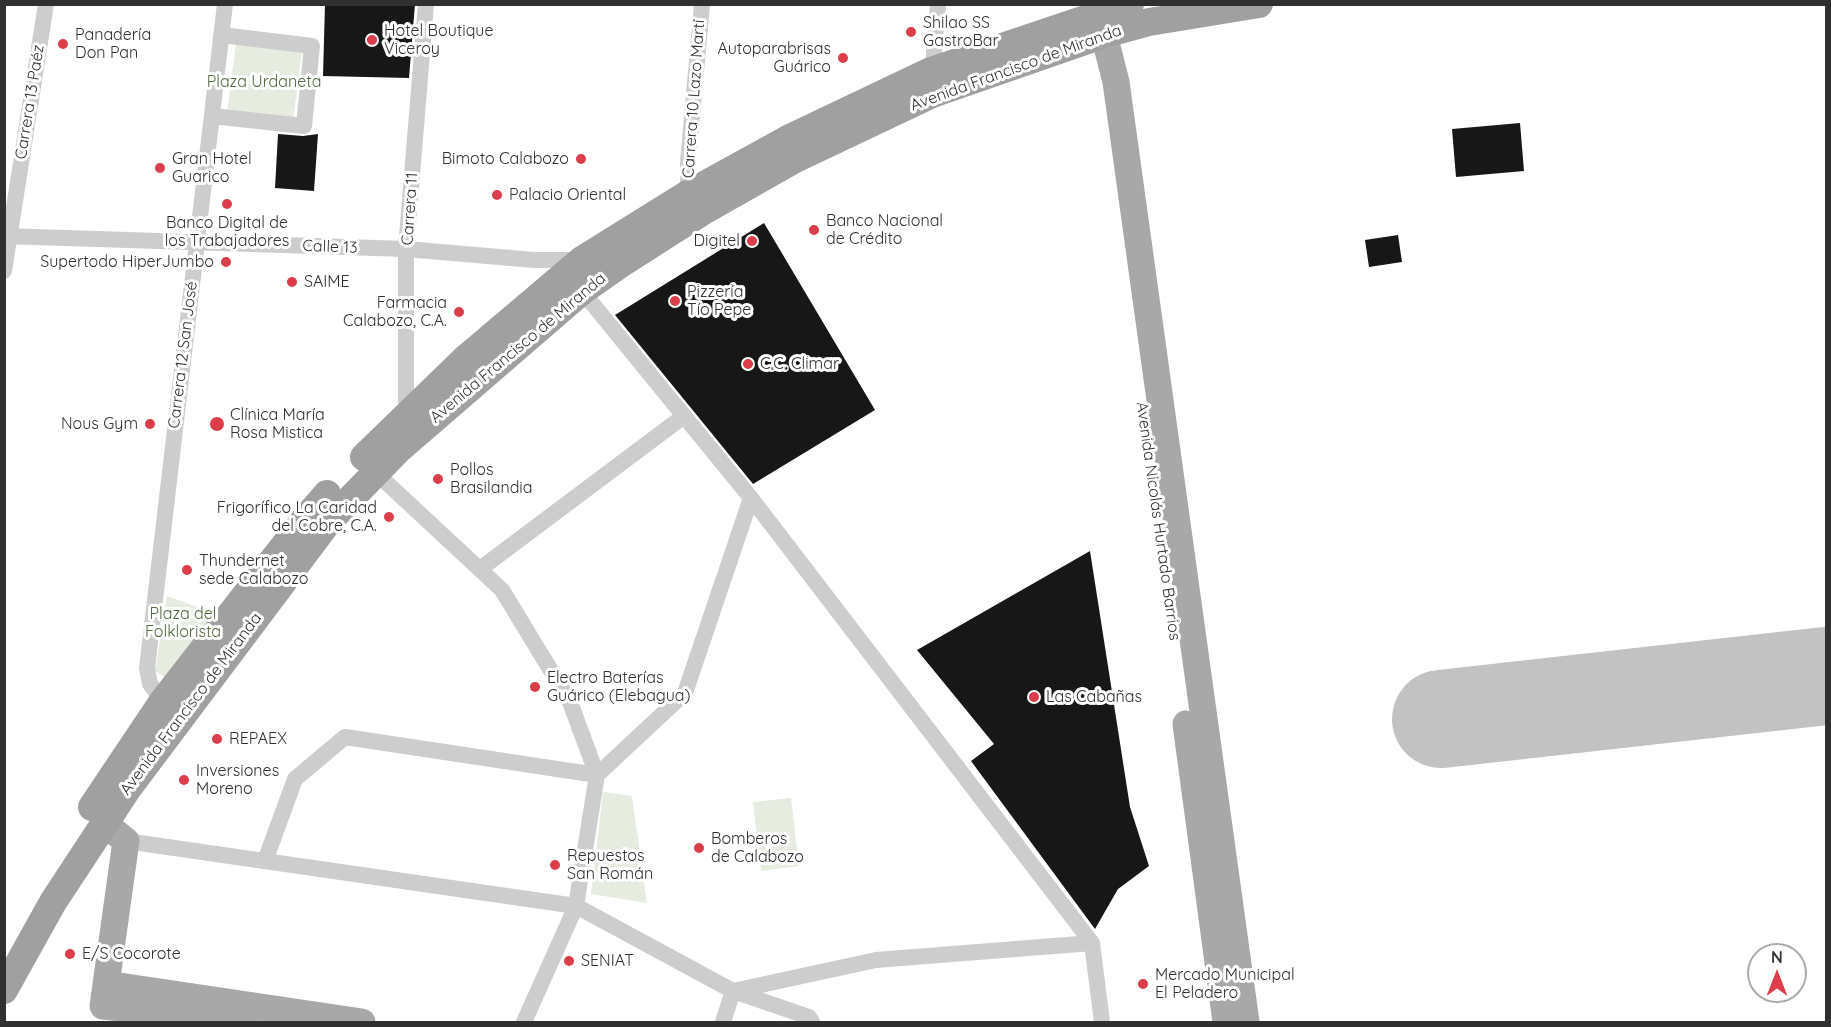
<!DOCTYPE html>
<meta charset="utf-8">
<style>
body{margin:0}
#map{position:relative;width:1831px;height:1027px;overflow:hidden;background:#fff;font-family:Quicksand,sans-serif}
canvas{display:block}
.frame{position:absolute;inset:0;border:6px solid #303030;pointer-events:none}
.north{position:absolute;left:1747px;top:943px;width:60px;height:60px;box-sizing:border-box;background:#fff;border:2px solid #acacac;border-radius:50%;rotate:0deg;font-size:16px;font-weight:700;line-height:24px;text-align:center;color:#303030}
.north::after{content:'';display:block;margin:auto;width:21px;height:27px;background:#db3e4a;clip-path:polygon(50% 0,100% 100%,50% 72%,0 100%)}
</style>
<div id="map">
<canvas width="1831" height="1027"></canvas>
<div class="frame"></div>
<div class="north">N</div>
</div>
<script>
const ctx = document.querySelector('canvas').getContext('2d');
ctx.lineJoin = 'round';
function paint(path, color) {
  ctx.fillStyle = color;
  ctx.fill(path, 'evenodd');
}
function shape(rows) {
  const path = new Path2D();
  for (const r of rows) {
    path.moveTo(r[0], r[1]);
    for (let i = 2; i < r.length; i += 2) path.lineTo(r[i], r[i + 1]);
  }
  return path;
}
function trace(path, color, width, dash) {
  ctx.strokeStyle = color;
  ctx.lineWidth = width;
  ctx.lineCap = dash ? 'butt' : 'round';
  ctx.setLineDash(dash || []);
  ctx.stroke(path);
}
function write(font, color, halo, rows, align = 'center') {
  ctx.font = font + ' Quicksand,sans-serif';
  ctx.lineWidth = 6;
  ctx.setLineDash([]);
  ctx.textBaseline = 'middle';
  ctx.strokeStyle = halo;
  ctx.fillStyle = color;
  for (const [text, x, y, turn = 0] of rows) {
    ctx.save();
    ctx.translate(x, y);
    ctx.rotate((+turn || 0) * Math.PI / 180);
    ctx.textAlign = isNaN(turn) ? turn : align;
    if (halo) ctx.strokeText(text, 0, 0);
    ctx.fillText(text, 0, 0);
    ctx.restore();
  }
}
paint(shape([
 [236,44,302,52,293,121,227,112],
 [167,596,215,613,168,679,155,671],
 [603,792,632,796,647,903,591,894],
 [791,798,799,866,761,871,753,802]
]), '#e6ecdf');
trace(shape([
 [1441,719,1826,676]
]), '#c2c2c2', 98);
paint(shape([
 [325,4,415,4,409,78,323,76],
 [1520,123,1524,171,1456,177,1452,129],
 [278,134,303,136,318,134,314,191,275,188],
 [764,223,875,410,753,484,615,315],
 [1398,235,1402,262,1369,267,1365,240],
 [1090,551,1130,807,1149,866,1118,889,1095,929,971,761,994,744,917,650]
]), '#171717');
trace(shape([
 [932,78,938,4],
 [212,116,304,126,312,46,222,35],
 [688,194,688,162,702,4],
 [4,236,406,249,534,260,582,260],
 [4,271,46,4],
 [406,414,406,249,426,4],
 [375,472,502,590,570,702,597,775,685,693,751,498,582,291],
 [751,498,1092,943,1102,1022],
 [480,569,684,416],
 [163,701,150,684,147,668,225,4],
 [126,841,576,906,733,991,809,1017,812,1022],
 [265,861,295,779,345,737,597,775,576,906,524,1022],
 [723,1022,733,991,876,960,1092,943]
]), '#cdcdcd', 16);
trace(shape([
 [1099,15,1116,82,1246,1022],
 [1186,724,1226,1022],
 [104,823,126,841,103,1006,247,1022],
 [106,984,362,1022]
]), '#a8a8a8', 27);
trace(shape([
 [364,457,464,360,582,260,688,194,788,139,931,71,1130,4],
 [92,807,163,701,305,519,327,494],
 [4,990,53,902,128,788,328,522,398,450,582,291,619,265,705,210,795,159,932,94,1105,34,1149,22,1259,4]
]), '#a0a0a0', 28);
for (const [x, y, r, color] of [
 [911,32,6,"#db3e4a"],
 [372,40,6,"#db3e4a"],
 [63,44,6,"#db3e4a"],
 [843,58,6,"#db3e4a"],
 [581,159,6,"#db3e4a"],
 [160,168,6,"#db3e4a"],
 [497,195,6,"#db3e4a"],
 [227,204,6,"#db3e4a"],
 [814,230,6,"#db3e4a"],
 [752,241,6,"#db3e4a"],
 [226,262,6,"#db3e4a"],
 [292,282,6,"#db3e4a"],
 [675,301,6,"#db3e4a"],
 [459,312,6,"#db3e4a"],
 [748,364,6,"#db3e4a"],
 [150,424,6,"#db3e4a"],
 [217,424,8,"#db3e4a"],
 [438,479,6,"#db3e4a"],
 [389,517,6,"#db3e4a"],
 [187,570,6,"#db3e4a"],
 [535,687,6,"#db3e4a"],
 [1034,697,6,"#db3e4a"],
 [217,739,6,"#db3e4a"],
 [184,780,6,"#db3e4a"],
 [699,848,6,"#db3e4a"],
 [555,865,6,"#db3e4a"],
 [70,954,6,"#db3e4a"],
 [569,961,6,"#db3e4a"],
 [1143,984,6,"#db3e4a"]
]) {
  const dot = new Path2D();
  dot.arc(x, y, r, 0, 2 * Math.PI);
  ctx.fillStyle = color;
  ctx.fill(dot);
  trace(dot, '#fff', 2);
}
write('16px', '#303030', '#fff', [
 ["Shilao SS",923,23],
 ["GastroBar",923,41],
 ["Hotel Boutique",384,31],
 ["Viceroy",384,49],
 ["Panadería",75,35],
 ["Don Pan",75,53],
 ["Autoparabrisas",831,49,"right"],
 ["Guárico",831,67,"right"],
 ["Gran Hotel",172,159],
 ["Guarico",172,177],
 ["Bimoto Calabozo",569,159,"right"],
 ["Palacio Oriental",509,195],
 ["Banco Nacional",826,221],
 ["de Crédito",826,239],
 ["Banco Digital de",227,223,"center"],
 ["los Trabajadores",227,241,"center"],
 ["Digitel",740,241,"right"],
 ["Supertodo HiperJumbo",214,262,"right"],
 ["SAIME",304,282],
 ["Pizzería",687,292],
 ["Tío Pepe",687,310],
 ["Farmacia",447,303,"right"],
 ["Calabozo, C.A.",447,321,"right"],
 ["C.C. Climar",760,364],
 ["Clínica María",230,415],
 ["Rosa Mistica",230,433],
 ["Nous Gym",138,424,"right"],
 ["Pollos",450,470],
 ["Brasilandia",450,488],
 ["Frigorífico La Caridad",377,508,"right"],
 ["del Cobre, C.A.",377,526,"right"],
 ["Thundernet",199,561],
 ["sede Calabozo",199,579],
 ["Electro Baterías",547,678],
 ["Guárico (Elebagua)",547,696],
 ["Las Cabañas",1046,697],
 ["REPAEX",229,739],
 ["Inversiones",196,771],
 ["Moreno",196,789],
 ["Bomberos",711,839],
 ["de Calabozo",711,857],
 ["Repuestos",567,856],
 ["San Román",567,874],
 ["E/S Cocorote",82,954],
 ["SENIAT",581,961],
 ["Mercado Municipal",1155,975],
 ["El Peladero",1155,993]
], 'left');
write('16px', '#303030', '#fff', [
 ["Avenida Francisco de Miranda",1016,68,-20],
 ["Carrera 10 Lazo Martí",694,99,-86],
 ["Carrera 13 Paéz",30,102,-81],
 ["Carrera 11",410,209,-86],
 ["Calle 13",330,247,2],
 ["Avenida Francisco de Miranda",518,348,-40],
 ["Carrera 12 San José",183,355,-83],
 ["Avenida Nicolás Hurtado Barrios",1158,521,82],
 ["Avenida Francisco de Miranda",191,704,-53]
]);
write('16px', '#536a40', '#fff', [
 ["Plaza Urdaneta",264,82],
 ["Plaza del",183,614],
 ["Folklorista",183,632]
]);
</script>
